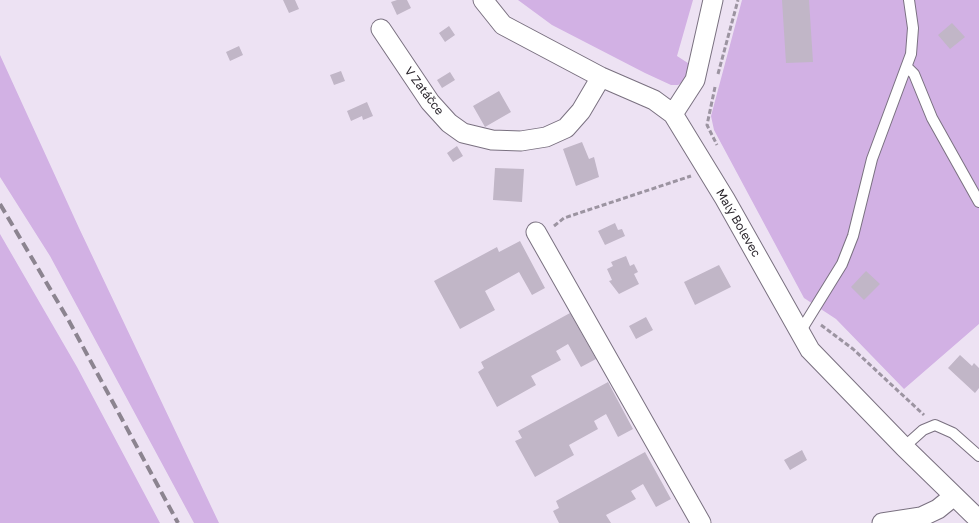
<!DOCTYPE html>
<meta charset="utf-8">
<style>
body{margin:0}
canvas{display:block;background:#ede2f3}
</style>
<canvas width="979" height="523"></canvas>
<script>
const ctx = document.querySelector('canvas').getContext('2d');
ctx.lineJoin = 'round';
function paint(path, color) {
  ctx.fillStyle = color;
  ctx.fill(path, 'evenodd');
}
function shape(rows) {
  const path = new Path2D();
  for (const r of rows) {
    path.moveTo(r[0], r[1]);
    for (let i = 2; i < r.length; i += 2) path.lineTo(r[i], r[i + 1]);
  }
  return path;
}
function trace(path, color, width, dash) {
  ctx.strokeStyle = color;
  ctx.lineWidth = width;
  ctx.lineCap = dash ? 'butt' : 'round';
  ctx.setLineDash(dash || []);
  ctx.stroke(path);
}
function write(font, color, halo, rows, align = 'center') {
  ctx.font = font + ' "Golos Text",sans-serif';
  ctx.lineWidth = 4;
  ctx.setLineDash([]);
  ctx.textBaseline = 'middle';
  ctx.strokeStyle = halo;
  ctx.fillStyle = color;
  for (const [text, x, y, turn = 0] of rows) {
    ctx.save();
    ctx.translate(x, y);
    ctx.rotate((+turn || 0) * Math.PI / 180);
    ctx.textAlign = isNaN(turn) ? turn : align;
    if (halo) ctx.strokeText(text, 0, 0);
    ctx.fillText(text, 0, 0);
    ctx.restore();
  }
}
paint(shape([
 [518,0,693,0,677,56,691,65,686,80,678,85,671,85,645,73,552,25],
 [742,0,979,0,979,324,904,389,836,319,804,298,714,130,711,116],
 [0,55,79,228,219,523,194,523,50,256,0,177],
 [0,234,77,367,160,523,0,523]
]), '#d2b1e4');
paint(shape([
 [283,0,295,0,299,9,289,13],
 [397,0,407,0,411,8,397,15,391,2],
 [782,0,809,0,813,62,786,63],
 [952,23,965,37,950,49,938,35],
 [449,26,455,35,445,42,439,33],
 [239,46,243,55,230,61,226,52],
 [341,71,345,81,334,85,330,75],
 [450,72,455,80,442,88,437,80],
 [499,91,511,112,485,127,473,106],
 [367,102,373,116,363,120,362,116,351,121,347,111],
 [582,142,589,159,594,157,599,177,576,186,563,149],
 [457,146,463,156,453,162,447,153],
 [495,168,524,169,522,202,493,200],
 [615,223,618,230,622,229,625,236,605,245,598,231],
 [520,241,545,288,532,295,519,272,485,291,495,310,460,329,434,281,497,247,499,252],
 [626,256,630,266,634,264,638,272,634,274,639,284,619,294,609,281,612,280,607,269,613,266,611,262],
 [719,265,731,287,695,305,684,282],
 [866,271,880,284,864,300,851,287],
 [570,313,596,359,581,367,568,344,556,351,561,360,531,376,536,385,497,407,478,372,484,368,481,362],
 [646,317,653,330,636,339,629,326],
 [960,355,972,366,974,363,979,368,979,388,975,393,948,368],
 [608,382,633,429,618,437,606,414,594,421,598,429,569,445,574,455,535,477,515,441,522,438,518,431],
 [802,450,807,460,790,470,784,460],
 [645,452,671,499,656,507,643,484,631,491,636,499,606,515,611,523,559,523,553,511,559,508,556,501]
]), '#c1b6c7');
const lane = shape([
 [907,67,914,74,932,118,979,202],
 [800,332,842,264,853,236,872,159,911,54,913,28,909,0],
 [904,447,923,430,935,425,953,433,979,456]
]);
const street = shape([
 [483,0,503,25,601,77,654,100,673,114,725,199,810,350,904,447,979,520],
 [381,29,430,102,449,123,463,133,492,140,521,141,546,137,566,128,581,111,601,77],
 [673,114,695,80,713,0],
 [536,232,701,523],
 [882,523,921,517,938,509,954,496]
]);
trace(lane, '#7a7180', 12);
trace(street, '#7a7180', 21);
trace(shape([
 [718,74,738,0],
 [715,87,707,125,717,145],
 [554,226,564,218,691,176],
 [821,325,853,349,924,415]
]), '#9c94a1', 3, [5, 2.5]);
trace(lane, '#fff', 10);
trace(street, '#fff', 19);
trace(shape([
 [0,204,69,321,178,523]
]), '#8c8490', 4, [10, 5]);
write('12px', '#2a252c', '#fff', [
 ["V Zatáčce",424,91,53],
 ["Malý Bolevec",738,223,60]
]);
</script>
